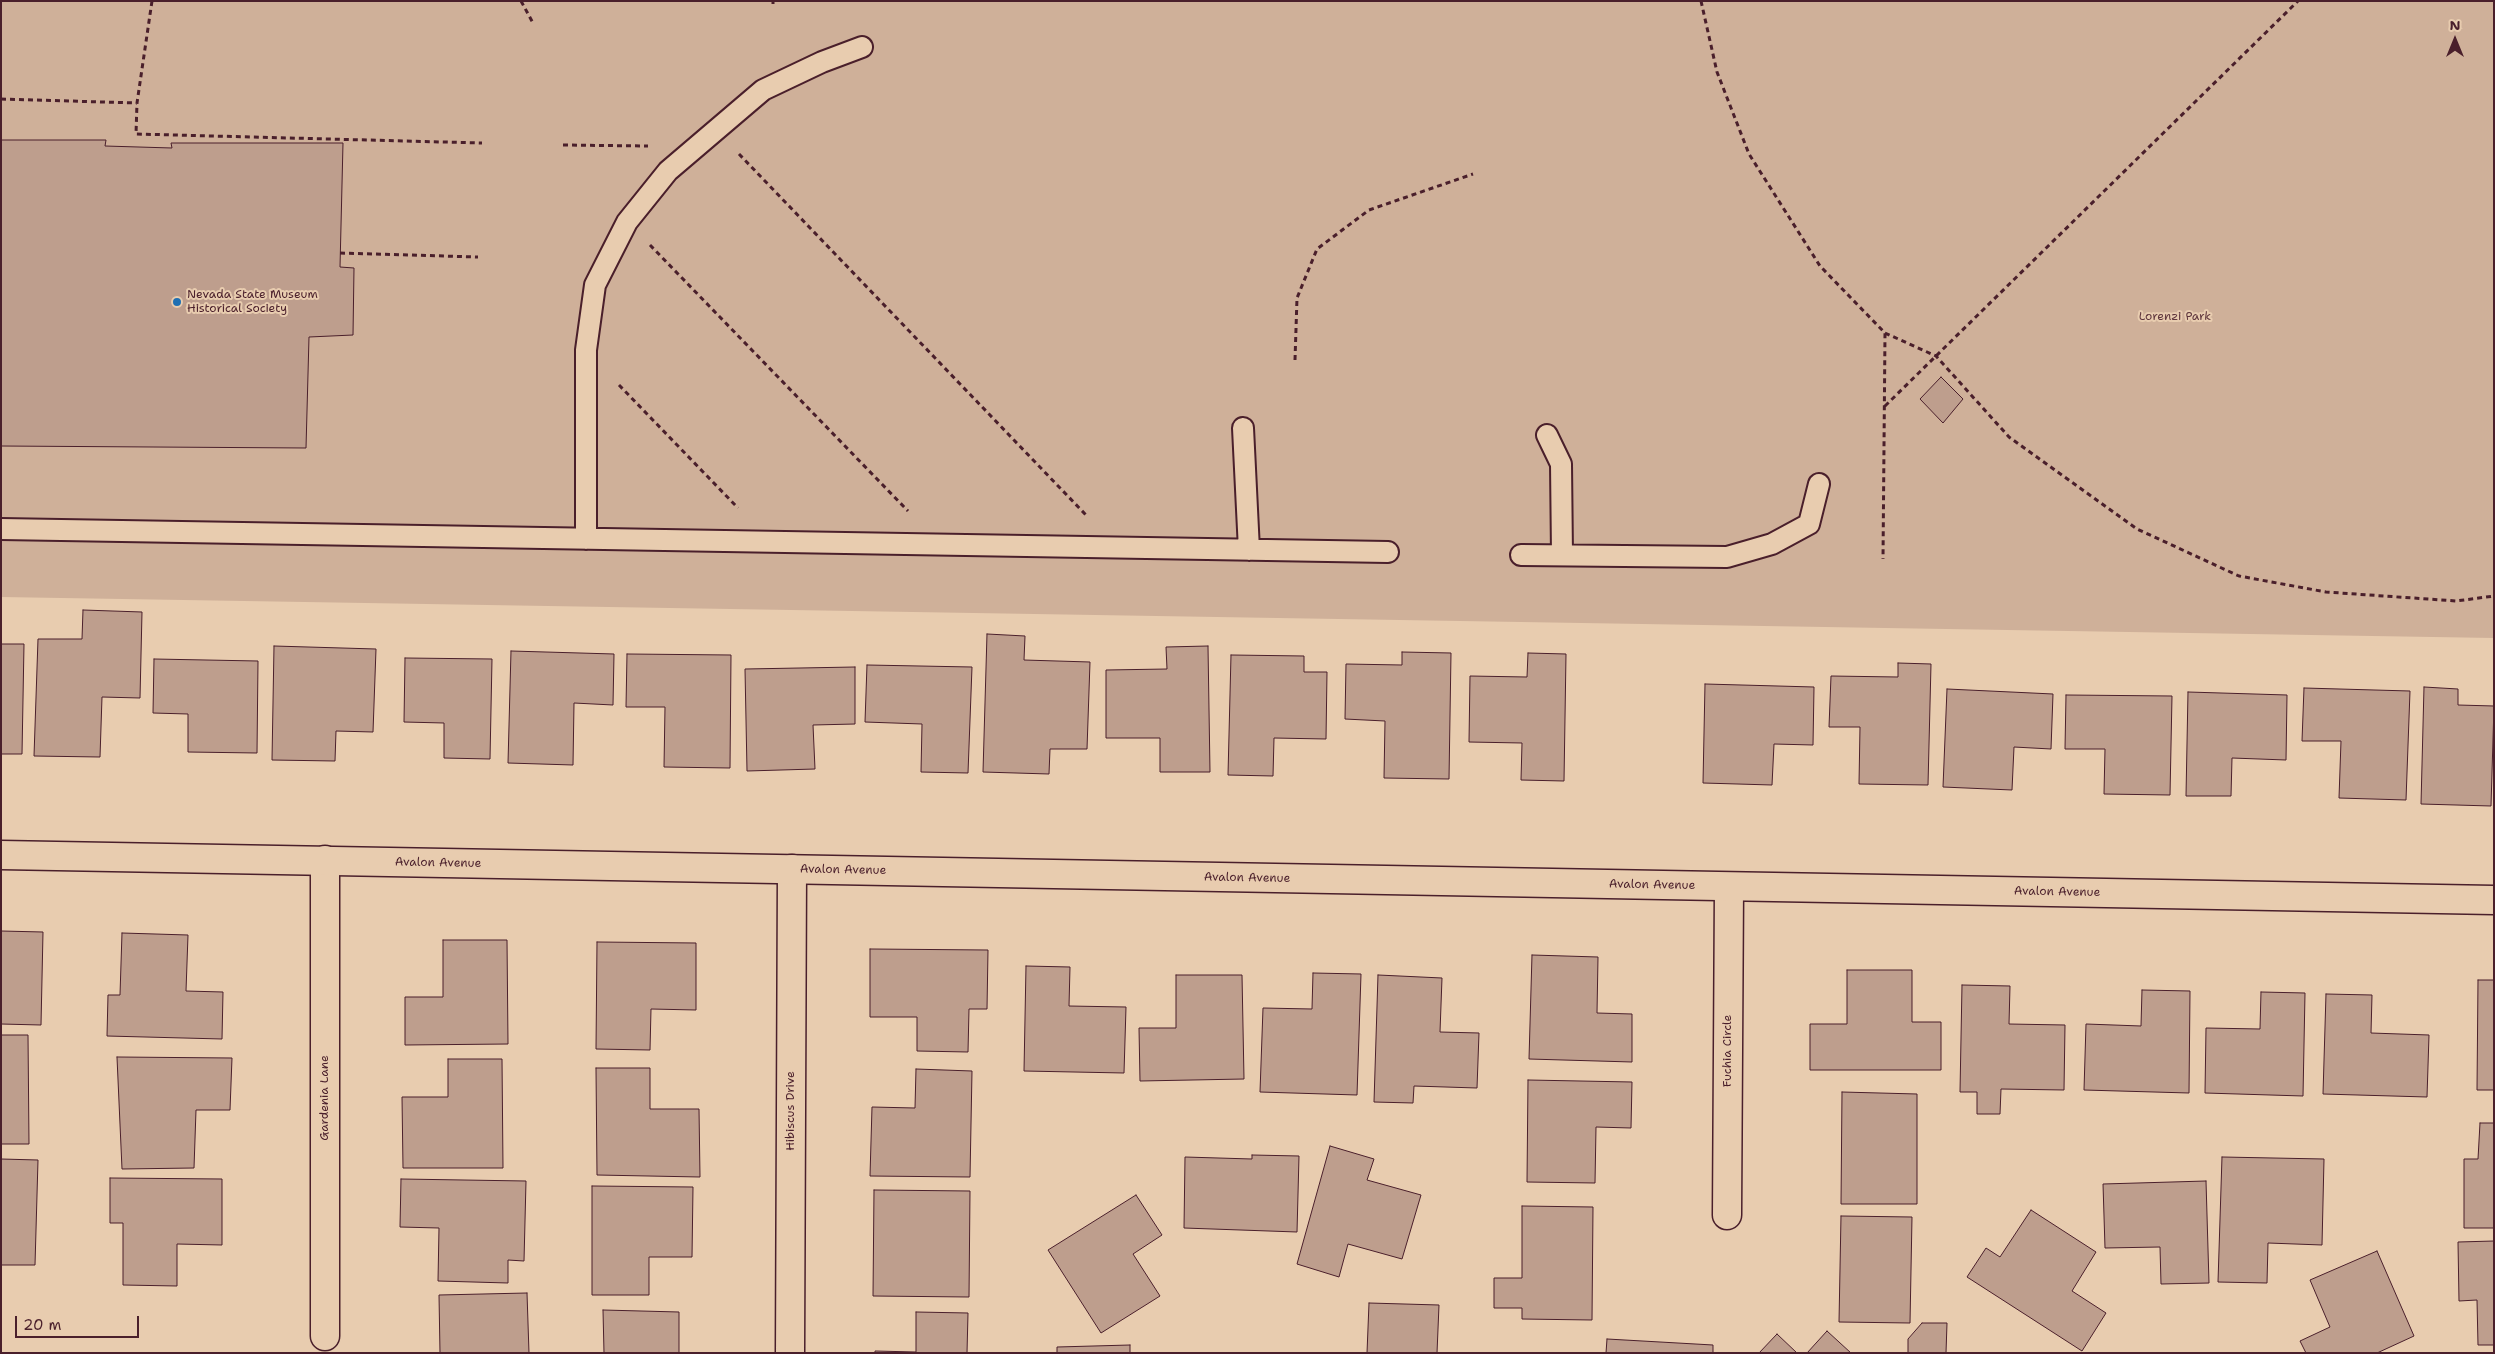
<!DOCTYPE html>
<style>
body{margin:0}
#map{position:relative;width:2495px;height:1354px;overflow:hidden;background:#e8ccaf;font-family:"Shantell Sans",sans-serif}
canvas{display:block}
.frame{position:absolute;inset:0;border:2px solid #4a1f2b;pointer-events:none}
.north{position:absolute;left:2430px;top:15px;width:50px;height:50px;-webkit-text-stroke:4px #e8ccaf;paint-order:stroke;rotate:0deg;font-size:14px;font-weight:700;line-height:20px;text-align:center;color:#4a1f2b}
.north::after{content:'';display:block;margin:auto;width:18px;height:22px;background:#4a1f2b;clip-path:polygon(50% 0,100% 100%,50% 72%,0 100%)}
.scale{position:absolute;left:15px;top:1316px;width:124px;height:22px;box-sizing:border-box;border:2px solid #4a1f2b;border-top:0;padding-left:6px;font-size:15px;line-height:18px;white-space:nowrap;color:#4a1f2b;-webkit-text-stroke:4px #e8ccaf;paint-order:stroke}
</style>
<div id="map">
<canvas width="2495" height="1354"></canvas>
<div class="frame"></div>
<div class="north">N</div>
<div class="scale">20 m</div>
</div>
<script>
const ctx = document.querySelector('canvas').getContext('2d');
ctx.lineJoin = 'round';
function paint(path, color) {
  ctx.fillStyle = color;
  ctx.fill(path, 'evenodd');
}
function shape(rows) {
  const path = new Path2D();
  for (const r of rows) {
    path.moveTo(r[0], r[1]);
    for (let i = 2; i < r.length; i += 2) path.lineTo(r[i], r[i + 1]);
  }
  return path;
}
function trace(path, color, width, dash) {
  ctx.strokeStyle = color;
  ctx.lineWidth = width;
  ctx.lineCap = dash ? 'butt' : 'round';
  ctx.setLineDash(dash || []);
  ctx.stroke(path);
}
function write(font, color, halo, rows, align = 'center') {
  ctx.font = font + ' "Shantell Sans",sans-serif';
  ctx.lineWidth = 4;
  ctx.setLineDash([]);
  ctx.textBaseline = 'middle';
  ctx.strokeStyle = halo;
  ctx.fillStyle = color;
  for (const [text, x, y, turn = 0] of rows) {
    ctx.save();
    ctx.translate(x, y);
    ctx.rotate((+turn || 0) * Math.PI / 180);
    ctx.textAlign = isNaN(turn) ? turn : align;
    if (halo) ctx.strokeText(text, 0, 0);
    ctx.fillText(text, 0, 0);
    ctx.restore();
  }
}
paint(shape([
 [1,1,2494,1,2494,638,1,597]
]), '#cfb099');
const building = shape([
 [1,140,106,140,105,146,172,148,171,143,343,143,340,267,354,268,353,335,309,337,306,448,1,446,1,140],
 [1941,377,1963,399,1943,423,1920,399,1941,377],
 [83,610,142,612,140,698,102,697,100,757,34,756,38,639,82,639,83,610],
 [987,634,1025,636,1024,660,1090,662,1087,749,1050,749,1049,774,983,772,987,634],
 [1,644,24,644,22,754,1,754,1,644],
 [274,646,376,649,373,732,336,731,335,761,272,760,274,646],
 [1208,646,1210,772,1160,772,1160,738,1106,738,1106,670,1167,669,1166,647,1208,646],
 [511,651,614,654,613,705,574,703,573,765,508,763,511,651],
 [1402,652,1451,653,1449,779,1384,778,1385,721,1345,719,1346,664,1402,665,1402,652],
 [1528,653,1566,654,1564,781,1521,780,1522,743,1469,742,1470,676,1527,677,1528,653],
 [627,654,731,655,730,768,664,767,665,707,626,707,627,654],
 [1231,655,1304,656,1304,672,1327,672,1326,739,1274,738,1273,776,1228,775,1231,655],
 [405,658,492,659,490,759,444,758,444,723,404,722,405,658],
 [154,659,258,661,257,753,188,752,188,714,153,713,154,659],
 [1898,663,1931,664,1928,785,1859,784,1860,727,1829,727,1831,676,1898,677,1898,663],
 [867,665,972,667,968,773,921,772,922,724,865,722,867,665],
 [855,667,855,724,813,725,815,769,747,771,745,669,855,667],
 [1705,684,1814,687,1813,745,1774,744,1772,785,1703,783,1705,684],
 [2424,687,2458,689,2458,705,2494,706,2491,806,2421,804,2424,687],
 [2304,688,2410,691,2406,800,2339,798,2341,741,2302,741,2304,688],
 [1947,689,2053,694,2051,749,2014,747,2012,790,1943,787,1947,689],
 [2188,692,2287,695,2286,760,2232,758,2231,796,2186,796,2188,692],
 [2066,695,2172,696,2170,795,2104,794,2105,749,2065,749,2066,695],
 [1,931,43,932,41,1025,1,1024,1,931],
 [122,933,188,935,186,991,223,992,222,1039,107,1036,108,995,120,995,122,933],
 [443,940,507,940,508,1044,405,1045,405,997,443,997,443,940],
 [597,942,696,943,696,1010,651,1009,650,1050,596,1049,597,942],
 [870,949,988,950,987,1009,969,1009,968,1052,917,1051,917,1017,870,1017,870,949],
 [1532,955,1598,957,1597,1013,1632,1014,1632,1062,1529,1059,1532,955],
 [1026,966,1070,967,1069,1006,1126,1007,1124,1073,1024,1071,1026,966],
 [1847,970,1912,970,1912,1022,1941,1022,1941,1070,1810,1070,1810,1024,1847,1024,1847,970],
 [1313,973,1361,974,1357,1095,1260,1092,1263,1008,1312,1009,1313,973],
 [1176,975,1242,975,1244,1079,1140,1081,1139,1028,1176,1028,1176,975],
 [1378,975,1442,978,1440,1032,1479,1033,1477,1088,1414,1086,1413,1103,1374,1102,1378,975],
 [2478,980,2494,980,2494,1090,2477,1090,2478,980],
 [1962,985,2010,986,2009,1024,2065,1025,2064,1090,2001,1089,2000,1114,1977,1114,1977,1092,1960,1092,1962,985],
 [2142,990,2190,991,2189,1093,2084,1090,2086,1024,2141,1026,2142,990],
 [2261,992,2305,993,2303,1096,2205,1093,2206,1028,2260,1029,2261,992],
 [2326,994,2372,995,2371,1033,2429,1035,2427,1097,2323,1094,2326,994],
 [1,1035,28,1035,29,1144,1,1144,1,1035],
 [117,1057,232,1058,230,1110,196,1110,194,1168,122,1169,117,1057],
 [448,1059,502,1059,503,1168,403,1168,402,1097,448,1097,448,1059],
 [596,1068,650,1068,650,1109,699,1109,700,1177,597,1175,596,1068],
 [916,1069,972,1071,970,1177,870,1176,872,1107,915,1108,916,1069],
 [1528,1080,1632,1082,1631,1128,1596,1127,1595,1183,1527,1182,1528,1080],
 [1842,1092,1917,1094,1917,1204,1841,1204,1842,1092],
 [2480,1123,2494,1123,2494,1228,2464,1228,2464,1159,2478,1159,2480,1123],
 [1330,1146,1374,1159,1367,1180,1421,1195,1402,1259,1348,1244,1339,1277,1297,1264,1330,1146],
 [1252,1155,1299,1156,1297,1232,1184,1228,1185,1157,1252,1159,1252,1155],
 [2222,1157,2324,1159,2322,1245,2268,1243,2267,1283,2218,1282,2222,1157],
 [1,1159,38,1160,35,1265,1,1265,1,1159],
 [110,1178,222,1179,222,1245,177,1244,177,1286,123,1285,123,1223,110,1223,110,1178],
 [401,1179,526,1181,524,1261,508,1260,508,1283,438,1281,439,1228,400,1227,401,1179],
 [2206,1181,2209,1283,2161,1284,2160,1247,2105,1248,2103,1184,2206,1181],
 [592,1186,693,1187,692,1257,649,1257,649,1295,592,1295,592,1186],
 [874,1190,970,1191,969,1297,873,1296,874,1190],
 [1136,1195,1162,1235,1133,1254,1160,1296,1101,1333,1048,1250,1136,1195],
 [1522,1206,1593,1207,1592,1320,1522,1319,1522,1308,1494,1308,1494,1278,1522,1278,1522,1206],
 [2031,1210,2096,1252,2072,1291,2106,1313,2082,1351,1967,1277,1986,1248,2000,1257,2031,1210],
 [1841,1216,1912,1217,1910,1323,1839,1322,1841,1216],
 [2494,1241,2494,1345,2478,1345,2477,1300,2459,1301,2458,1242,2494,1241],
 [2377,1251,2414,1336,2377,1353,2306,1353,2300,1341,2330,1327,2310,1280,2377,1251],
 [527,1293,529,1353,440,1353,439,1295,527,1293],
 [1369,1303,1439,1305,1437,1353,1367,1353,1369,1303],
 [603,1310,679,1312,679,1353,604,1353,603,1310],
 [916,1312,968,1313,967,1353,875,1353,875,1351,916,1352,916,1312],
 [1922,1323,1947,1323,1946,1353,1908,1353,1908,1339,1922,1323],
 [1827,1331,1851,1353,1807,1353,1827,1331],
 [1777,1334,1797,1353,1759,1353,1777,1334],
 [1607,1339,1713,1345,1713,1353,1606,1353,1607,1339],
 [1130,1345,1130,1353,1057,1353,1057,1347,1130,1345]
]);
paint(building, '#be9e8d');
trace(building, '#4a1f2b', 1);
const lane = shape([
 [1243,428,1249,550],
 [1547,435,1561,464,1562,555],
 [1,529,1388,552],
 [586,539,586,350,595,285,627,222,668,171,763,90,822,62,862,47],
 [1521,555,1727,557,1772,544,1809,524,1819,484]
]);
const street = shape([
 [325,860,325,1336],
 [1727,1215,1729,887],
 [790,1353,792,869]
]);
const secondary = shape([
 [1,855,2494,900]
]);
trace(lane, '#4a1f2b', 24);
trace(street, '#4a1f2b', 31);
trace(secondary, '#4a1f2b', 31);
trace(shape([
 [152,1,137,103,136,134,482,143],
 [521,1,533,23],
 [1701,1,1717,72,1749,154,1820,266,1885,333,1883,559],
 [773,4,773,1],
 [1,99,137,103],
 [563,145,648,146],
 [739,154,1086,515],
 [650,245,908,511],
 [340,253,478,257],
 [1885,333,1936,356,2009,437,2137,529,2239,576,2326,592,2456,601,2494,596],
 [1295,360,1297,298,1317,249,1369,210,1473,174],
 [619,385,738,508],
 [1885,406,2298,1]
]), '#4a1f2b', 3, [5, 4]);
trace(lane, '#e8ccaf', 20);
trace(street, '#e8ccaf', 28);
trace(secondary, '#e8ccaf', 28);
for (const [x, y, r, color] of [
 [177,302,5,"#1f6fb2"]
]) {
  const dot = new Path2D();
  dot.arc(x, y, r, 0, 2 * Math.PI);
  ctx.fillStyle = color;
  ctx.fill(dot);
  trace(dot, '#e8ccaf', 2);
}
write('12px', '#4a1f2b', '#e8ccaf', [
 ["Nevada State Museum",187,295],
 ["Historical Society",187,309]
], 'left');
write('12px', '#5e353c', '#e8ccaf', [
 ["Lorenzi Park",2175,317]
]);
write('12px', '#4a1f2b', '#e8ccaf', [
 ["Avalon Avenue",438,863,1],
 ["Avalon Avenue",843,870,1],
 ["Avalon Avenue",1247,878,1],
 ["Avalon Avenue",1652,885,1],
 ["Avalon Avenue",2057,892,1],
 ["Fuchia Circle",1728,1051,-90],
 ["Gardenia Lane",325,1098,-90],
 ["Hibiscus Drive",791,1111,-90]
]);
</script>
